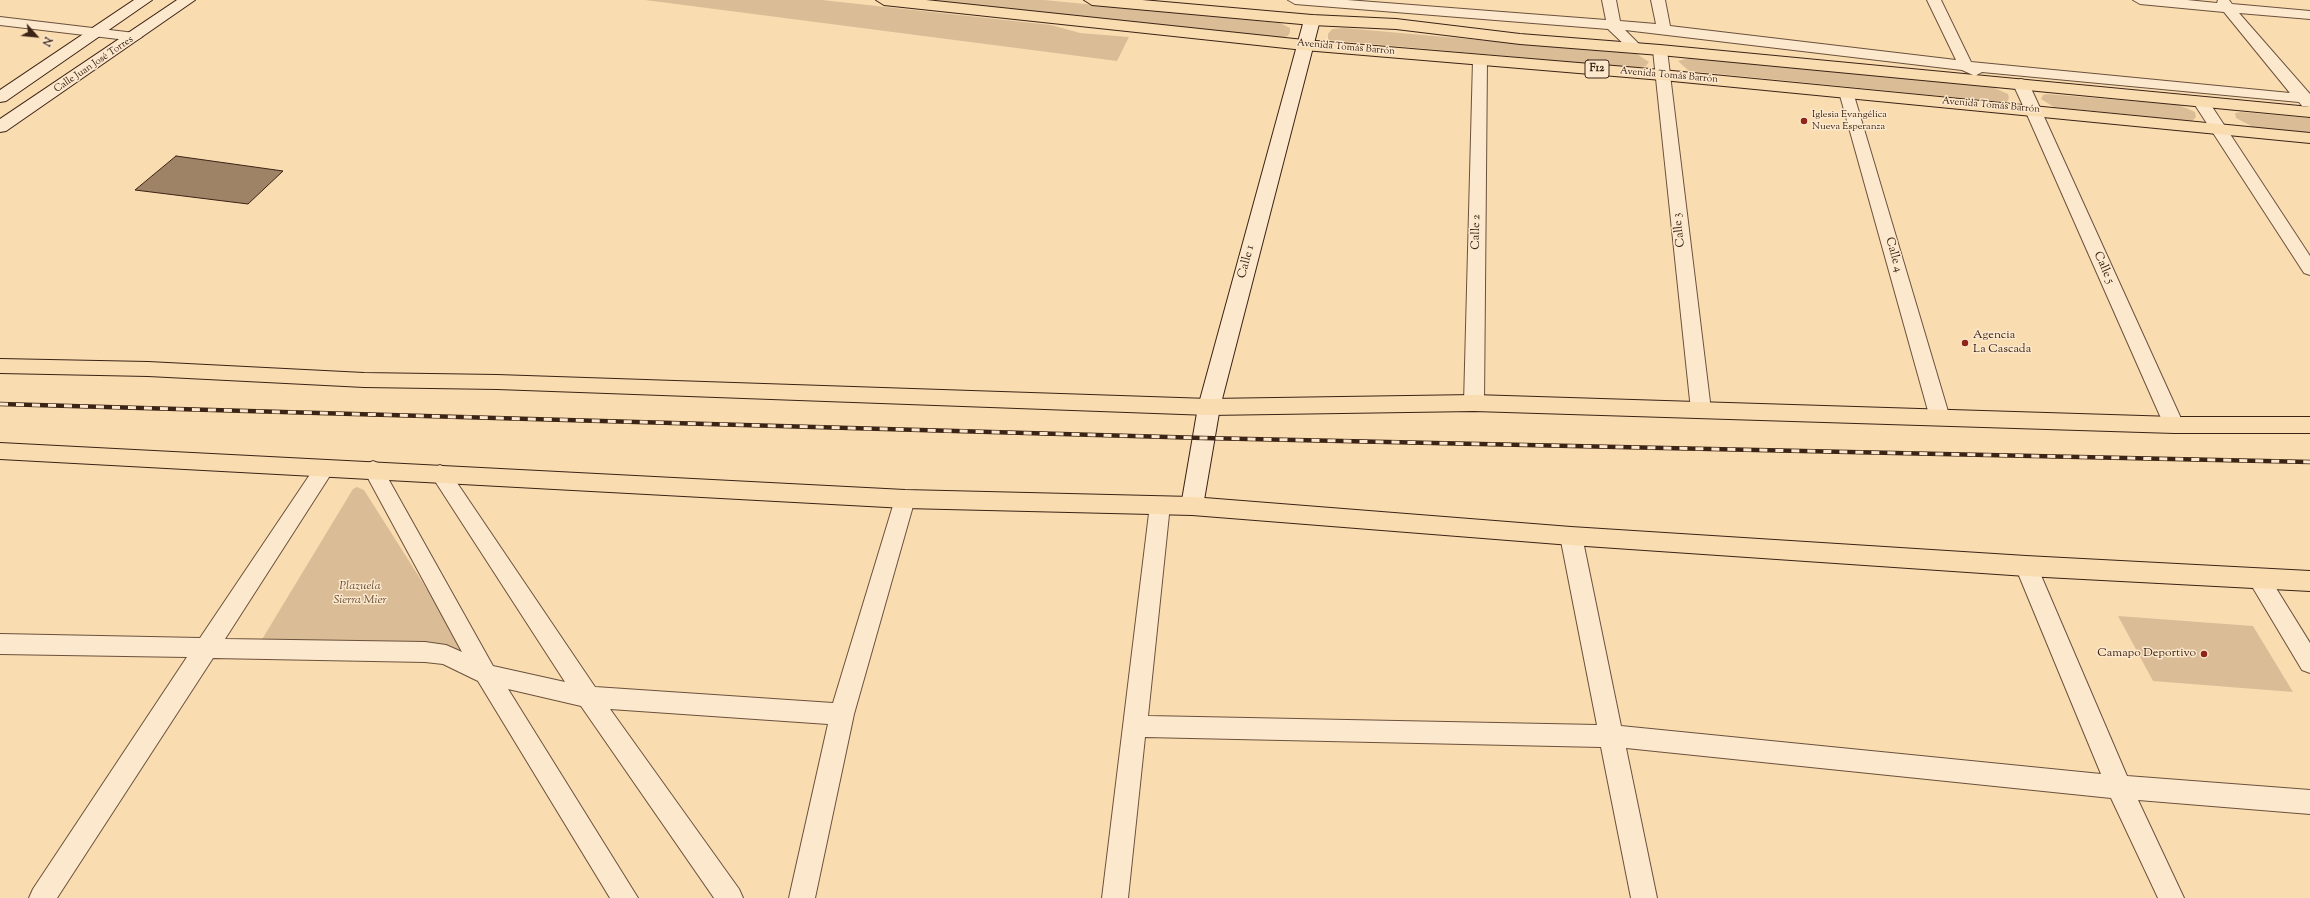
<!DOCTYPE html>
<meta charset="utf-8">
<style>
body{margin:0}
#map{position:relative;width:2310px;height:898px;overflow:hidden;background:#fadcb1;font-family:"Sorts Mill Goudy",serif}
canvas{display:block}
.north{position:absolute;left:16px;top:16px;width:40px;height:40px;-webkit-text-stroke:3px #fce8cc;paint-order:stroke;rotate:117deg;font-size:11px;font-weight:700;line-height:16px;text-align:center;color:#3b2315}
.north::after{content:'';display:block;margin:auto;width:14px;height:18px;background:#3b2315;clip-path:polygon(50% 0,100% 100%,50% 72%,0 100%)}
</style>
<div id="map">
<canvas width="2310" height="898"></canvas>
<div class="north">N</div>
</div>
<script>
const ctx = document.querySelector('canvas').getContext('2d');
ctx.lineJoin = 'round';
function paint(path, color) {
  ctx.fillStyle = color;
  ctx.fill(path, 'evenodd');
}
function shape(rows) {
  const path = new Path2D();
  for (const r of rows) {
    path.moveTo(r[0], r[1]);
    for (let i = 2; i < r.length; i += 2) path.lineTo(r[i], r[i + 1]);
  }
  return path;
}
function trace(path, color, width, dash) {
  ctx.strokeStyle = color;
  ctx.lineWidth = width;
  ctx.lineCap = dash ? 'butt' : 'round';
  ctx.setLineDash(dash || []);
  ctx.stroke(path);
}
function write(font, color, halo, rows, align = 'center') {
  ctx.font = font + ' "Sorts Mill Goudy",serif';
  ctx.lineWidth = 3;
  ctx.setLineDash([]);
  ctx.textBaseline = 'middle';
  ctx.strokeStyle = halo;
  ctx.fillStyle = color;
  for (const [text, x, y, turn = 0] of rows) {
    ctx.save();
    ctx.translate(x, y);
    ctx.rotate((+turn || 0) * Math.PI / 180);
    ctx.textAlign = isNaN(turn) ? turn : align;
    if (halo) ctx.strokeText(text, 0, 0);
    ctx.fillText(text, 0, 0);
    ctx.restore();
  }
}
paint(shape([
 [645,0,822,0,1051,25,1080,33,1129,37,1117,61],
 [919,0,1044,0,1280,23,1290,28,1290,32,1288,36,1280,38],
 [1344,28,1637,54,1649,62,1646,66,1637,68,1328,40,1328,34,1332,29],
 [1692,57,1992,87,2008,94,2009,98,2007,102,2001,102,1689,71,1678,61],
 [2047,94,2179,105,2195,112,2196,117,2192,121,2054,107,2041,99,2043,95],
 [2241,112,2310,118,2310,133,2253,127,2236,118,2235,113],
 [357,487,364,490,461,643,461,648,455,653,261,641,353,489],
 [2118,616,2253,626,2293,692,2153,681]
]), '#dabd96');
const building = shape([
 [176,156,283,171,248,204,135,190,176,156]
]);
paint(building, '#9e8366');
trace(building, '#3b2315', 1);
const minor = shape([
 [1288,0,1347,0,1606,20,1602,0,1616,0,1620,21,1656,24,1651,0,1665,0,1670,26,1956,60,1927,0,1941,0,1971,62,2290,93,2224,12,2140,4,2133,0,2187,0,2217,3,2218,0,2229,0,2232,4,2310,11,2310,19,2239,13,2310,94,2310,107,2302,106,2299,102,1982,72,1975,76,1962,70,1625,30,1643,48,1636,52,1631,51,1608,29,1295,4,1288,0],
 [0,17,135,33,142,37,135,41,0,25,0,17],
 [1660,46,1667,50,1711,410,1708,415,1701,417,1694,415,1691,410,1653,50,1660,46],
 [1480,56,1487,60,1484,403,1481,408,1474,410,1467,408,1464,403,1473,60,1480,56],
 [1846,88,1853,92,1950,418,1947,423,1940,425,1933,423,1930,418,1839,92,1846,88],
 [2201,97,2209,102,2310,256,2310,275,2304,273,2193,102,2201,97],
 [2033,105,2038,107,2041,110,2184,425,2181,430,2174,432,2167,430,2164,425,2025,110,2028,107,2033,105],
 [324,461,331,464,334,469,331,474,225,639,425,642,446,645,462,652,363,469,366,464,373,461,380,464,493,666,565,682,433,478,430,473,433,468,440,465,447,468,595,687,833,703,895,499,898,493,905,491,912,493,915,499,854,714,815,898,789,898,828,724,610,709,739,889,743,898,714,898,581,706,508,689,638,898,610,898,478,681,443,664,425,662,213,658,57,898,29,898,33,889,187,657,0,654,0,634,200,638,317,464,324,461],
 [1160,497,1167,499,1170,505,1148,716,1597,725,1560,536,1563,530,1571,528,1579,530,1582,536,1621,726,2101,774,2015,566,2018,560,2026,557,2034,560,2037,566,2127,776,2310,790,2310,814,2138,800,2184,898,2158,898,2111,798,1626,748,1657,898,1631,898,1601,747,1145,737,1128,898,1102,898,1150,505,1153,499,1160,497],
 [2258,569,2266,572,2310,643,2310,673,2302,670,2247,578,2250,572,2258,569]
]);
const tertiary = shape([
 [2021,79,2027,81,2029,84,2041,110,2039,114,2033,115,2027,114,2025,110,2013,84,2015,81,2021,79]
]);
const secondary = shape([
 [134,0,152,0,6,101,0,102,0,90,134,0],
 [177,0,195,0,6,131,0,132,0,119,177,0],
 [1312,15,1317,17,1320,20,1220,407,1203,506,1200,512,1192,515,1184,512,1181,506,1198,407,1304,20,1307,17,1312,15]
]);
const primary = shape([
 [876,0,926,0,1304,40,1662,70,2310,133,2310,143,1662,80,1304,50,884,5,876,0],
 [1084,0,1142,0,1312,15,1396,19,1520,34,1660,45,2310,107,2310,117,1660,55,1520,44,1396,29,1312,25,1092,5,1084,0],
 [0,359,148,362,364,373,497,375,1209,399,1474,395,2174,417,2310,417,2310,433,2174,433,1474,411,1209,415,497,389,364,387,148,376,0,373,0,359],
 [0,443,905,490,1192,497,1571,527,2026,556,2310,571,2310,591,2026,576,1571,545,1192,515,905,508,0,459,0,443]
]);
trace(minor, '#6b513c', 2);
trace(tertiary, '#6b513c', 2);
trace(secondary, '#3b2315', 2);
trace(primary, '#3b2315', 2);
paint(minor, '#fce8cc');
paint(tertiary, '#fce8cc');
paint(secondary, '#fce8cc');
paint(primary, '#fadcb1');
const rail = shape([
 [0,404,1203,438,2310,462]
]);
trace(rail, '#3b2315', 4.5);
trace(rail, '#fce8cc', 3, [8]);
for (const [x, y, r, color] of [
 [1804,121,4,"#8f2418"],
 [1965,343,4,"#8f2418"],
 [2204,654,4,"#8f2418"]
]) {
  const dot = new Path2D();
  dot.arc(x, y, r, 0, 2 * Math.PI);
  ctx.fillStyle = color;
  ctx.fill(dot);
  trace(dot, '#fce8cc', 1.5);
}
write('10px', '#3b2315', '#fce8cc', [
 ["Avenida Tomás Barrón",1346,48,5],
 ["Calle Juan José Torres",94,65,-34],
 ["Avenida Tomás Barrón",1669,76,5],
 ["Avenida Tomás Barrón",1991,106,5]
]);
write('10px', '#3b2315', '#fce8cc', [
 ["Iglesia Evangélica",1812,115],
 ["Nueva Esperanza",1812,127]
], 'left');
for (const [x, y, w] of [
 [1597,69,24]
]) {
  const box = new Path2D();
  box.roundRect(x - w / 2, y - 9, w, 18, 3);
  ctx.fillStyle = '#fce8cc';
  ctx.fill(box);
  trace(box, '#3b2315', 1);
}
write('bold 11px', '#3b2315', null, [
 ["F12",1597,69]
]);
write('12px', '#3b2315', '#fce8cc', [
 ["Calle 3",1680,230,-97],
 ["Calle 2",1477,232,-89],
 ["Calle 4",1893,255,74],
 ["Calle 1",1247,262,-75],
 ["Calle 5",2103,268,66]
]);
write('12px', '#3b2315', '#fce8cc', [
 ["Agencia",1973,336],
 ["La Cascada",1973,350],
 ["Camapo Deportivo",2196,654,"right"]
], 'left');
write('italic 12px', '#634a35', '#fce8cc', [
 ["Plazuela",360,587],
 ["Sierra Mier",360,601]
]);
</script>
